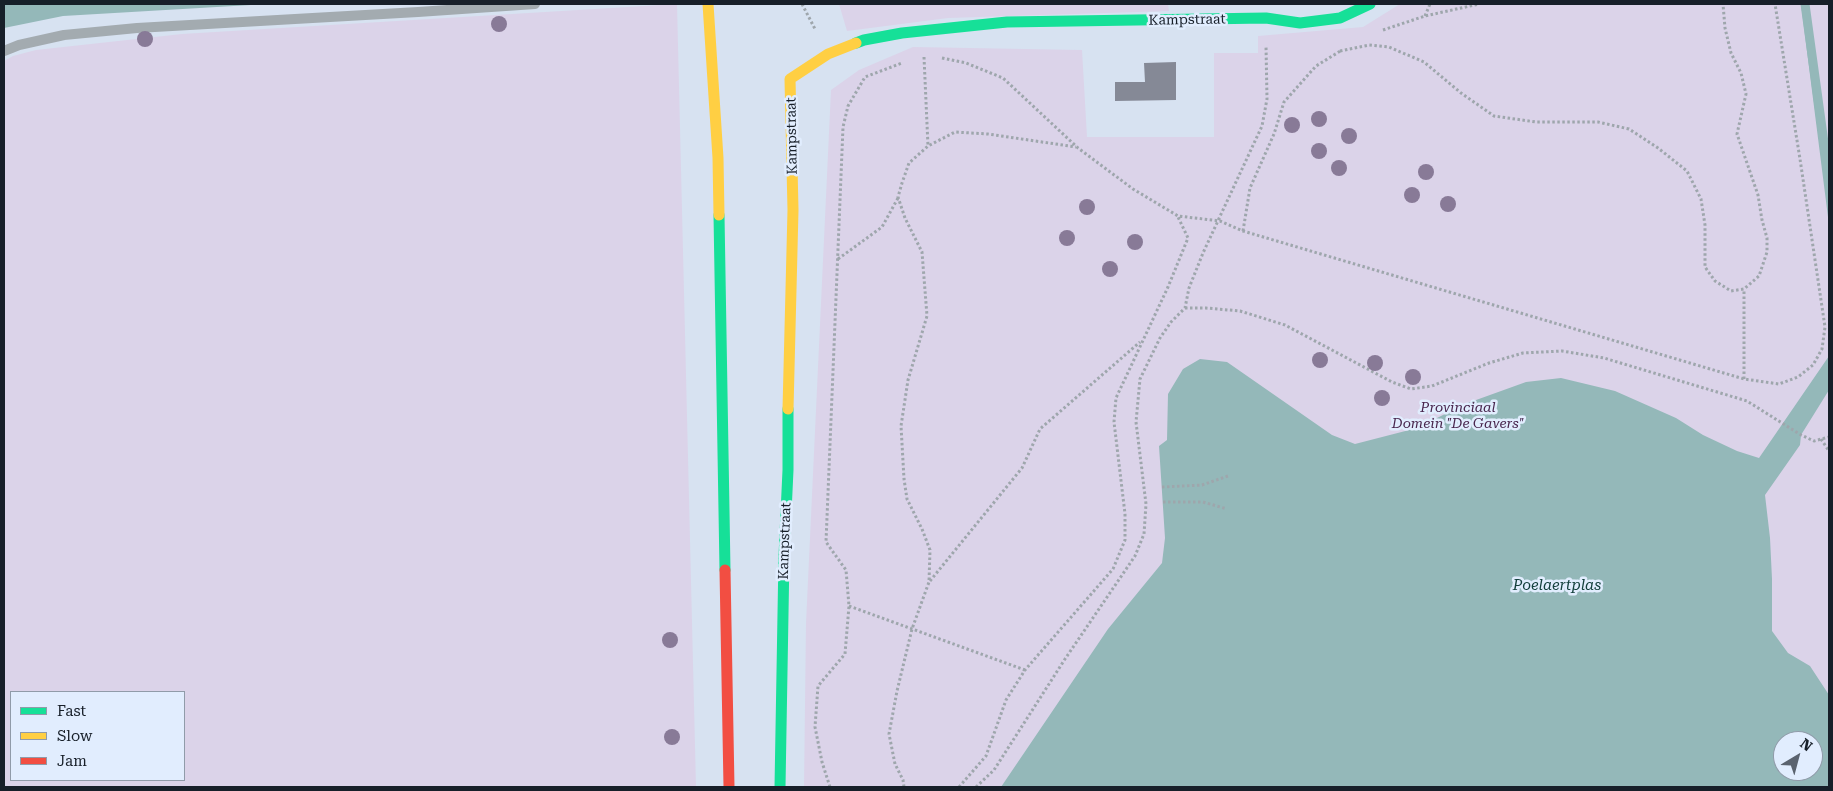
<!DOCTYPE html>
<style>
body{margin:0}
#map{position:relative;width:1833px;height:791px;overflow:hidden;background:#d7e2f1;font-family:"Roboto Serif",serif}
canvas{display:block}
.frame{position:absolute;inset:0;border:5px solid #171f29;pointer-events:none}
.legend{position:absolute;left:10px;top:691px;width:175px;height:90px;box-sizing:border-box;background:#e1edfe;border:1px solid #909ba9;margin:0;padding:6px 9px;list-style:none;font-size:15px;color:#171f29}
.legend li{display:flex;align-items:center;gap:10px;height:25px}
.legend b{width:25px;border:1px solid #909ba9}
.north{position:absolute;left:1773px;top:731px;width:50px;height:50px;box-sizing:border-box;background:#e1edfe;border:1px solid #909ba9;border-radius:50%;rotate:37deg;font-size:14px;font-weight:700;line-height:20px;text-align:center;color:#171f29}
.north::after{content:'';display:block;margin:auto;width:18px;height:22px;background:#5a636f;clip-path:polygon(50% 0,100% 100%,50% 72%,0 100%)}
</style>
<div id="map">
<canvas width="1833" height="791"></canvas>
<div class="frame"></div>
<ul class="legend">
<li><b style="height:6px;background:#16e098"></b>Fast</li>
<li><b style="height:6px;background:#ffcf43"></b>Slow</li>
<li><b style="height:6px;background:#f24e42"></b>Jam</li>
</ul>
<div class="north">N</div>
</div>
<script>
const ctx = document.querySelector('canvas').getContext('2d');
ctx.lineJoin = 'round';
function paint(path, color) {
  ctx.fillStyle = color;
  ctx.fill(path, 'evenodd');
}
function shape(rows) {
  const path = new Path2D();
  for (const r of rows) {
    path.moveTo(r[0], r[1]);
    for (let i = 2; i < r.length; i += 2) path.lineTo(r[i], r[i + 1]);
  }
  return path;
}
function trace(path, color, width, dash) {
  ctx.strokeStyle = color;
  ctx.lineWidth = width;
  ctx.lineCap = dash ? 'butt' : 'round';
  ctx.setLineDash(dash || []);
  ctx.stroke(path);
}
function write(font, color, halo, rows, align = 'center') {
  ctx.font = font + ' "Roboto Serif",serif';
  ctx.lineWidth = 5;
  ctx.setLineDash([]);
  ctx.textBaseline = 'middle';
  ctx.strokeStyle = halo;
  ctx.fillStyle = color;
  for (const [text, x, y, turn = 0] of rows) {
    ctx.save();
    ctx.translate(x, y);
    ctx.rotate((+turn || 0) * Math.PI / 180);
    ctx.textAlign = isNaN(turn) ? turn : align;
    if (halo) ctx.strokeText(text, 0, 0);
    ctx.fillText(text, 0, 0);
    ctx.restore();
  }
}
paint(shape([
 [677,4,696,787,4,787,4,61,13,56,36,50,182,34],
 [11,692,184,692,184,780,11,780],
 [839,4,1168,4,1169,11,948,18,847,31],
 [1400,4,1829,4,1829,787,804,787,806,623,831,90,859,70,913,47,1082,50,1087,137,1214,137,1214,53,1258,53,1258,36,1363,27],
 [1783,741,1813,741,1813,771,1783,771]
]), '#dbd3e9');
paint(shape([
 [4,4,268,4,63,16,4,28],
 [1801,4,1805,4,1829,179,1829,225],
 [1829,356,1829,390,1801,435,1800,445,1765,495,1770,538,1772,579,1772,631,1788,653,1810,666,1829,695,1829,787,1001,787,1108,629,1162,563,1165,538,1159,446,1167,440,1168,394,1183,369,1200,359,1227,362,1332,435,1355,444,1417,428,1465,404,1526,382,1561,378,1615,391,1676,418,1703,435,1737,451,1759,458],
 [1783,741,1813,741,1813,771,1783,771]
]), '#94b8b9');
trace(shape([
 [1805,4,1829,179]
]), '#94b8b9', 9);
paint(shape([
 [1176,62,1176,100,1115,101,1115,82,1145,82,1144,63]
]), '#858996');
trace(shape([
 [802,4,815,29],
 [1425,16,1430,4],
 [1383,30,1425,16,1479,4],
 [1340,51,1369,45,1389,47,1424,62,1461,93,1494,116,1536,122,1598,122,1629,129,1658,148,1687,171,1701,199,1705,225,1705,267,1715,281,1731,291,1744,289,1759,276,1767,252,1767,238,1762,220,1758,195,1737,134,1746,94,1741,73,1731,53,1725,28,1723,4],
 [924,57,928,146],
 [942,58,966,63,1003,78,1078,148,1133,189,1178,216,1220,221,1243,231,1744,379,1779,384,1798,377,1813,365,1822,349,1825,327,1800,159,1775,4],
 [1243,231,1250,188,1274,134,1284,102,1316,66,1342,50],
 [838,259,882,227,898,198],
 [1185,308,1206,308,1240,311,1285,325,1392,382,1411,389,1432,386,1489,363,1523,353,1562,351,1604,358,1747,401,1801,435,1814,441,1829,437],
 [1744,379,1744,289],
 [1821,439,1829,451],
 [1162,487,1202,485,1228,476],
 [1163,502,1203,502,1227,509],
 [930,581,1022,468,1040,429,1140,342],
 [849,606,1025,670],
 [830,787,822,762,815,727,818,686,845,654,849,606,846,570,826,542,843,127,848,106,865,77,902,63],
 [904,787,903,780,895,764,889,734,897,691,912,629,929,582,930,550,922,529,907,499,904,479,901,426,908,380,927,316,922,252,905,218,898,197,902,183,909,163,928,146,955,132,988,134,1076,147],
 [959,787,986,756,1006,700,1025,670,1113,569,1125,540,1125,514,1114,422,1116,398,1168,287,1188,238,1178,217],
 [976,787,994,770,1065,659,1135,556,1144,534,1146,504,1136,422,1140,379,1160,338,1171,322,1185,308,1189,288,1203,253,1262,126,1267,99,1266,46]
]), '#9ea6ac', 3, [2.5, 2.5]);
trace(shape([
 [4,51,19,45,64,35,137,28,418,12,535,4]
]), '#a3abb0', 10);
trace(shape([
 [856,43,864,40,902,33,1007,22,1266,18,1300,23,1340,18,1370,4],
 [719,215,725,570],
 [780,787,784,556,788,470,788,409]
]), '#16e098', 11);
trace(shape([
 [708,4,718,158,719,215],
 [788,409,793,210,790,79,828,54,856,43]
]), '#ffcf43', 11);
trace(shape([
 [725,570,729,787]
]), '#f24e42', 11);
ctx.fillStyle = '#887a97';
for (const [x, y] of [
 [499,24],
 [145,39],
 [1319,119],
 [1292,125],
 [1349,136],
 [1319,151],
 [1339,168],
 [1426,172],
 [1412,195],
 [1448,204],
 [1087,207],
 [1067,238],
 [1135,242],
 [1110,269],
 [1320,360],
 [1375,363],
 [1413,377],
 [1382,398],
 [670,640],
 [672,737]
]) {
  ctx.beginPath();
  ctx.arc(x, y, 8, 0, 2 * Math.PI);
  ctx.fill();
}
write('14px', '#171f29', '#e1edfe', [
 ["Kampstraat",1187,20,-1],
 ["Kampstraat",792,136,-91],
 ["Kampstraat",785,541,-88]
]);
write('italic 14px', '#48254d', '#e1edfe', [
 ["Provinciaal",1458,408],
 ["Domein \"De Gavers\"",1458,424]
]);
write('italic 15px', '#14403d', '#e1edfe', [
 ["Poelaertplas",1557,586]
]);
</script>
